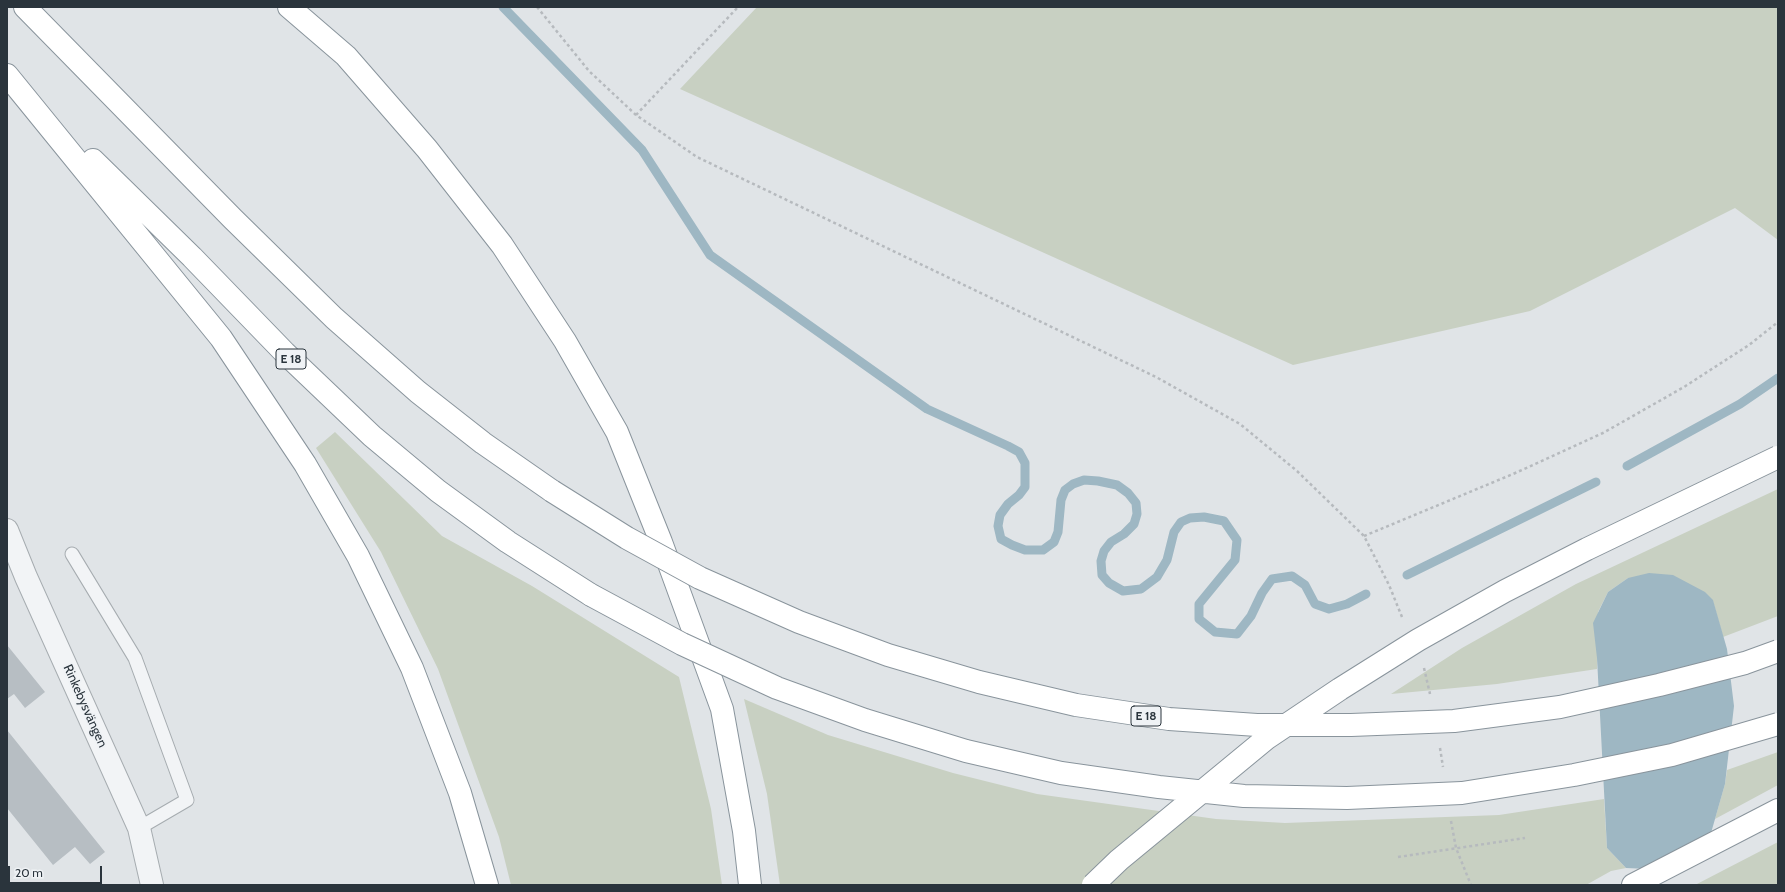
<!DOCTYPE html>
<meta charset="utf-8">
<style>
body{margin:0}
#map{position:relative;width:1785px;height:892px;overflow:hidden;background:#e0e4e7;font-family:Cabin,sans-serif}
canvas{display:block}
.frame{position:absolute;inset:0;border:8px solid #2a343c;pointer-events:none}
.scale{position:absolute;left:8px;top:866px;width:94px;height:18px;box-sizing:border-box;border:2px solid #2a343c;border-top:0;padding-left:5px;font-size:12px;line-height:14px;white-space:nowrap;color:#2a343c;-webkit-text-stroke:3px #eff2f5;paint-order:stroke}
</style>
<div id="map">
<canvas width="1785" height="892"></canvas>
<div class="frame"></div>
<div class="scale">20 m</div>
</div>
<script>
const ctx = document.querySelector('canvas').getContext('2d');
ctx.lineJoin = 'round';
function paint(path, color) {
  ctx.fillStyle = color;
  ctx.fill(path, 'evenodd');
}
function shape(rows) {
  const path = new Path2D();
  for (const r of rows) {
    path.moveTo(r[0], r[1]);
    for (let i = 2; i < r.length; i += 2) path.lineTo(r[i], r[i + 1]);
  }
  return path;
}
function trace(path, color, width, dash) {
  ctx.strokeStyle = color;
  ctx.lineWidth = width;
  ctx.lineCap = dash ? 'butt' : 'round';
  ctx.setLineDash(dash || []);
  ctx.stroke(path);
}
function write(font, color, halo, rows, align = 'center') {
  ctx.font = font + ' Cabin,sans-serif';
  ctx.lineWidth = 3.5;
  ctx.setLineDash([]);
  ctx.textBaseline = 'middle';
  ctx.strokeStyle = halo;
  ctx.fillStyle = color;
  for (const [text, x, y, turn = 0] of rows) {
    ctx.save();
    ctx.translate(x, y);
    ctx.rotate((+turn || 0) * Math.PI / 180);
    ctx.textAlign = isNaN(turn) ? turn : align;
    if (halo) ctx.strokeText(text, 0, 0);
    ctx.fillText(text, 0, 0);
    ctx.restore();
  }
}
paint(shape([
 [757,7,1778,7,1778,240,1735,208,1530,311,1293,365,680,89],
 [335,432,442,536,532,586,679,677,711,809,722,885,511,885,499,837,438,669,381,552,316,448],
 [1778,489,1778,616,1723,637,1713,601,1628,578,1608,592,1598,612,1597,669,1497,684,1391,694,1462,648,1576,584],
 [744,699,828,735,953,773,1037,794,1216,819,1285,823,1499,815,1604,799,1607,848,1626,868,1611,871,1586,885,780,885,767,794],
 [1778,752,1778,785,1715,819,1725,784,1727,770],
 [1778,842,1778,885,1695,885]
]), '#c8d0c2');
paint(shape([
 [1649,573,1673,575,1705,592,1713,600,1727,649,1734,706,1725,784,1709,840,1671,870,1626,868,1607,848,1597,658,1593,623,1608,592,1628,578]
]), '#9eb7c3');
trace(shape([
 [503,7,642,150,710,255,927,409,1008,446,1019,452,1025,463,1025,487,1019,495,1008,504,1000,515,998,526,1001,539,1012,545,1025,550,1043,550,1054,542,1058,532,1061,500,1065,490,1073,484,1084,480,1098,481,1117,485,1128,493,1136,503,1137,514,1134,524,1124,534,1111,542,1104,551,1101,561,1102,575,1109,583,1123,591,1141,589,1157,577,1167,560,1174,532,1181,522,1190,518,1204,517,1224,521,1237,540,1235,560,1199,604,1199,619,1215,632,1237,634,1251,616,1262,593,1272,579,1292,576,1305,585,1315,604,1329,609,1347,604,1366,594],
 [1627,466,1740,404,1778,378],
 [1407,575,1596,482]
]), '#9eb7c3', 9);
paint(shape([
 [7,645,45,692,25,708,14,694,7,699],
 [7,730,105,852,90,864,75,847,53,865,7,808]
]), '#b7bec3');
const lane = shape([
 [72,554,135,658,187,800,139,828]
]);
const street = shape([
 [7,530,26,577,139,828,152,885]
]);
const highway = shape([
 [25,7,233,219,334,318,418,392,483,443,552,491],
 [289,7,346,56,427,149,502,245,565,341,617,432,661,542,722,709,744,831,750,885],
 [7,75,221,338,305,464,358,556,412,668,460,793,487,885],
 [93,160,192,257,285,353,372,436,438,491,508,542,591,595],
 [1633,885,1778,810]
]);
trace(lane, '#a6acb0', 15);
trace(street, '#a6acb0', 24);
trace(highway, '#89949c', 24);
trace(shape([
 [537,7,589,71,636,115,697,157,1156,377,1240,424,1297,471,1364,536,1389,585,1402,617],
 [636,115,738,7],
 [1364,536,1513,474,1603,433,1684,387,1749,345,1778,322],
 [1424,668,1430,694],
 [1440,748,1443,767],
 [1451,821,1456,848,1471,885],
 [1398,857,1525,838]
]), '#b6babe', 2.5, [3, 3]);
trace(lane, '#f2f4f6', 13);
trace(street, '#f2f4f6', 22);
trace(highway, '#fff', 22);
const highwayBridge = shape([
 [552,491,627,538,700,578,799,622,888,655,979,682,1076,705,1169,719,1257,725,1351,725,1454,721,1560,707,1659,685,1745,663,1778,651],
 [591,595,682,644,777,688,865,720,966,751,1061,773,1159,787,1244,796,1347,798,1462,793,1574,775,1672,755,1778,724],
 [1093,885,1119,860,1267,738,1340,689,1418,640,1505,591,1587,549,1778,457]
]);
trace(highwayBridge, '#89949c', 24, []);
trace(highwayBridge, '#fff', 22);
for (const [x, y, w] of [
 [291,359,30],
 [1146,716,30]
]) {
  const box = new Path2D();
  box.roundRect(x - w / 2, y - 10, w, 20, 3);
  ctx.fillStyle = '#eff2f5';
  ctx.fill(box);
  trace(box, '#2a343c', 1);
}
write('bold 12px', '#2a343c', null, [
 ["E 18",291,359],
 ["E 18",1146,716]
]);
write('13px', '#2a343c', '#eff2f5', [
 ["Rinkebysvängen",85,706,66]
]);
</script>
